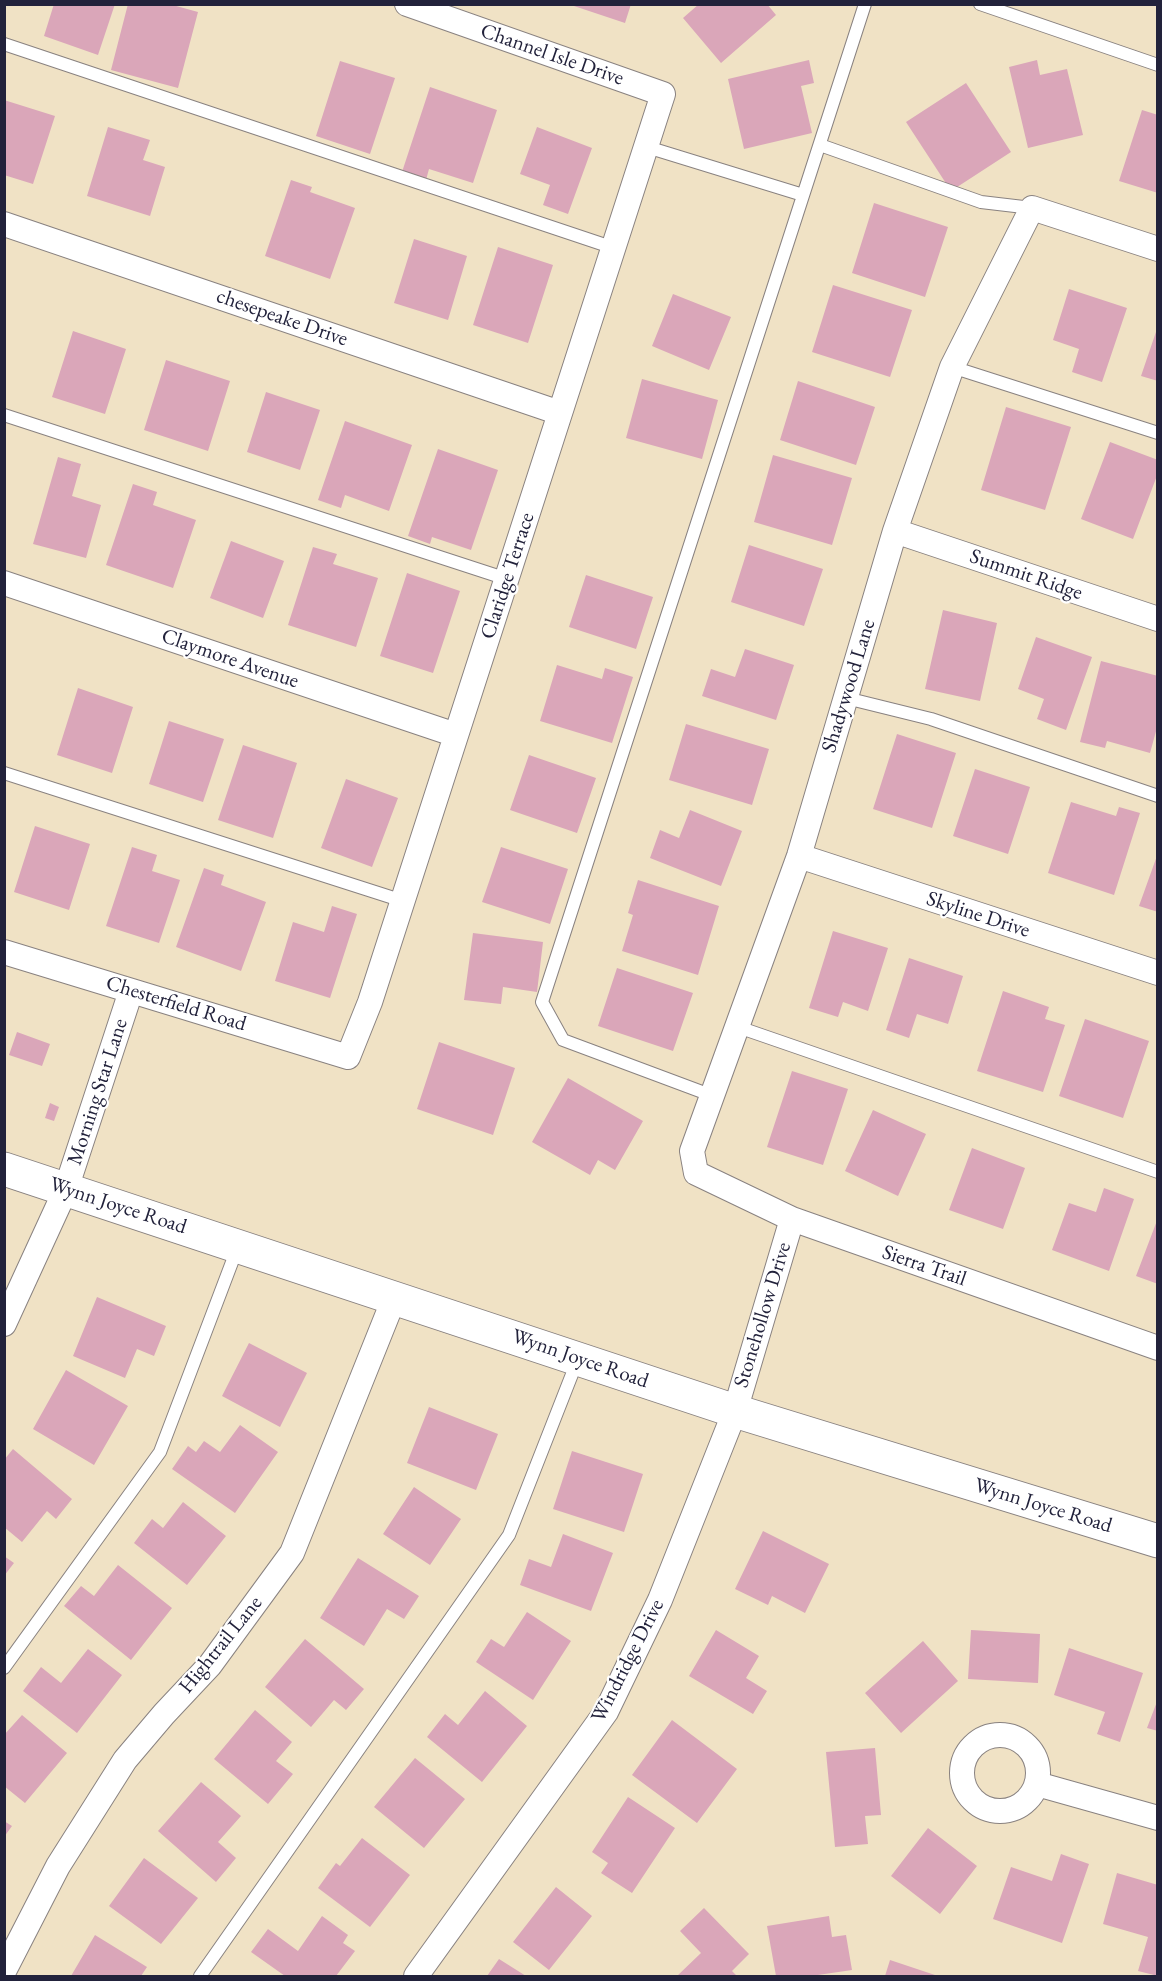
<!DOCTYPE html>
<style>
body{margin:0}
#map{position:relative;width:1162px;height:1981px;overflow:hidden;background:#f0e2c5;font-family:"EB Garamond",serif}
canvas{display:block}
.frame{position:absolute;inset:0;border:6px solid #22223b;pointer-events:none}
</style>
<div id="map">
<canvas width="1162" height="1981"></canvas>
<div class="frame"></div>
</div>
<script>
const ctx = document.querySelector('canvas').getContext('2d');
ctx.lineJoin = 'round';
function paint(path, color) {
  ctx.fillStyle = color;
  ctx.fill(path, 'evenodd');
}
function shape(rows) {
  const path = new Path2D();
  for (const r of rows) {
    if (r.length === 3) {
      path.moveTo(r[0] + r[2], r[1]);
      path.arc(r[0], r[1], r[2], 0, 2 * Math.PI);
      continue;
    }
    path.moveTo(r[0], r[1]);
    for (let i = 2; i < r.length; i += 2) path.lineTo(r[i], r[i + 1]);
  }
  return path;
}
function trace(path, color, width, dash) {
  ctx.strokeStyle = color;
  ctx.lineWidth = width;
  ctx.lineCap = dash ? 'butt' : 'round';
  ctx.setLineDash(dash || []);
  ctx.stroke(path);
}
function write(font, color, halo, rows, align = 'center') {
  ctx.font = font + ' "EB Garamond",serif';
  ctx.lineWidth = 4.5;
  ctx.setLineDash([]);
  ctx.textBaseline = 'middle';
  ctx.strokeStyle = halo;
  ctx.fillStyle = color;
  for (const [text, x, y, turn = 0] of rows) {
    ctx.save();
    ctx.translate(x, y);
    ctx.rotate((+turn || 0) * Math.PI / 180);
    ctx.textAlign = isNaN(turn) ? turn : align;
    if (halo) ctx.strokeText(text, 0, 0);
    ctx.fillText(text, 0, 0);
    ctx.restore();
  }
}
paint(shape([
 [54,4,115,4,98,55,44,36],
 [128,4,169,4,198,12,178,88,111,70],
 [568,4,631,4,625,23],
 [699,4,767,4,776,15,721,63,683,18],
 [809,60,814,83,801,86,812,133,744,149,728,79],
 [1037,60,1040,75,1067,69,1083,135,1028,148,1009,67],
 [340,61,395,78,370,154,316,136],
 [966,83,1011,152,951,191,906,122],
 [430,87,497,110,473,183,429,169,426,180,402,172],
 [4,100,55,116,33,184,4,175],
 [1142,110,1158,115,1158,193,1119,181],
 [108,127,150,140,143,160,165,167,150,216,87,196],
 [537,127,592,148,568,214,543,205,550,185,520,174],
 [291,180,312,187,310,192,355,208,330,279,265,256],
 [874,203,948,227,925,297,852,273],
 [414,239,467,256,448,320,394,303],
 [498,247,553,265,528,343,473,325],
 [833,285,912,310,890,377,812,352],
 [1069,289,1127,308,1102,382,1072,372,1079,349,1053,340],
 [673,294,731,317,709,370,652,346],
 [1158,326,1158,381,1141,376],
 [73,331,126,349,105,414,52,397],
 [166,360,230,381,208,451,144,430],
 [642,379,718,400,702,459,626,438],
 [798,381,875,407,856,465,780,440],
 [266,392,320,410,300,470,247,452],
 [1006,407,1071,427,1045,510,981,490],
 [345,421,412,445,389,511,345,495,341,508,318,500],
 [1110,442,1158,460,1158,473,1133,539,1081,519],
 [438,449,498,470,471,550,432,537,430,544,408,536],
 [773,455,852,478,832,545,754,522],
 [58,457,81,464,72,496,101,505,86,558,33,544],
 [133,484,157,492,153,505,196,520,173,588,106,565],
 [231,541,284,561,263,618,210,598],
 [749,545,823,569,804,626,731,602],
 [313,547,337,554,333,564,378,578,356,647,288,625],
 [407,573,460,591,433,673,380,656],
 [586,575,653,597,636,649,569,627],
 [943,610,997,623,980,701,925,689],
 [1036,637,1092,657,1066,730,1037,719,1044,699,1018,689],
 [745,649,794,665,776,720,702,696,711,669,735,677],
 [1101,661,1158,676,1158,724,1150,753,1107,741,1105,748,1080,742],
 [557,665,602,679,605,668,633,677,612,743,540,721],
 [78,688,133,707,112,773,57,755],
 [169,721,224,739,203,802,149,784],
 [686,724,769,749,752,805,669,780],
 [897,734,956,753,932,828,873,809],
 [243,745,297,763,273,838,218,820],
 [529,755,596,778,577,833,510,810],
 [975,769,1030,787,1008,854,953,836],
 [346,779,398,798,372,867,321,848],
 [1071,802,1116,816,1119,807,1140,813,1114,895,1048,873],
 [690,810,742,831,721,886,650,858,660,830,679,838],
 [35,826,90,844,69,910,14,892],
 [132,847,157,855,152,871,180,880,159,943,106,926],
 [501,847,568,869,550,924,482,902],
 [1158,853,1158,912,1139,906],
 [204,868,224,875,221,885,266,902,241,971,176,947],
 [638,880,719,906,698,975,622,951,633,915,628,913],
 [332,906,357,914,330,998,275,981,293,922,324,932],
 [833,931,888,948,868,1011,843,1002,838,1017,809,1008],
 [473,933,543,942,537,992,503,987,501,1004,464,1000],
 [909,958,963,976,948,1024,917,1014,909,1038,886,1030],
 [617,968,693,993,673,1051,598,1026],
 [1003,991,1049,1007,1045,1019,1065,1025,1043,1092,977,1071],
 [1085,1019,1149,1041,1123,1118,1059,1096],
 [17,1032,50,1044,42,1066,9,1055],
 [439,1042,515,1068,493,1135,417,1109],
 [792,1071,848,1089,823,1165,767,1147],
 [568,1078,643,1121,615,1170,598,1160,590,1175,532,1142],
 [50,1103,59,1107,54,1121,45,1118],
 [873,1110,926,1134,898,1196,845,1171],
 [972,1148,1025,1168,1003,1229,949,1210],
 [1104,1188,1134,1199,1109,1271,1052,1250,1069,1203,1096,1212],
 [1158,1218,1158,1284,1136,1276],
 [97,1297,166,1326,154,1356,137,1349,125,1378,73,1356],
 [249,1343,307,1373,280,1427,222,1396],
 [66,1370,128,1406,94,1465,33,1429],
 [429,1407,498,1434,476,1490,407,1463],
 [240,1425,278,1452,235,1513,172,1469,188,1446,196,1452,204,1441,220,1452],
 [13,1449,72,1499,56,1519,47,1511,22,1542,4,1527,4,1460],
 [572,1451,643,1474,624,1532,553,1509],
 [414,1487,461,1519,430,1565,383,1534],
 [183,1502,226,1536,187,1585,134,1543,152,1519,163,1528],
 [763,1531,829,1564,805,1613,772,1596,768,1605,735,1589],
 [563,1534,613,1553,591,1611,520,1585,529,1559,551,1567],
 [4,1556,14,1563,4,1576],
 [358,1558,419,1596,404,1619,387,1609,364,1646,320,1618],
 [118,1565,172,1608,131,1660,64,1606,81,1586,94,1596],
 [527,1612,571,1641,533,1700,476,1662,491,1639,504,1647],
 [716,1630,759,1656,746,1678,767,1691,753,1714,689,1676],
 [971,1630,1040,1634,1038,1683,968,1679],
 [305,1639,364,1689,346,1710,334,1700,311,1727,265,1687],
 [923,1641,958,1681,901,1733,865,1693],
 [1069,1648,1143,1673,1120,1742,1097,1734,1105,1712,1054,1695],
 [88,1649,122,1675,77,1733,23,1691,41,1667,61,1683],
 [485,1691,527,1726,482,1782,427,1737,445,1714,458,1725],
 [1158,1699,1158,1731,1147,1728],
 [255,1710,292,1742,276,1761,293,1774,268,1804,214,1759],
 [22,1715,67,1753,25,1803,4,1786,4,1735],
 [672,1720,737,1769,697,1823,632,1775],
 [875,1748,881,1815,865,1816,868,1844,835,1847,826,1752],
 [415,1758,465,1799,424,1848,374,1807],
 [201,1782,241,1816,218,1842,236,1858,216,1882,158,1831],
 [628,1797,675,1828,632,1893,601,1873,608,1863,592,1852],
 [4,1821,12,1826,4,1837],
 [928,1828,977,1866,940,1914,891,1876],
 [362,1838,410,1875,370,1927,318,1888,336,1863,340,1866],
 [1061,1854,1089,1864,1062,1943,993,1919,1011,1867,1052,1881],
 [144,1858,198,1898,161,1944,109,1906],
 [1117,1873,1158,1885,1158,1976,1138,1971,1148,1937,1103,1924],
 [556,1887,592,1916,549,1970,513,1942],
 [704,1908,749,1954,732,1971,737,1976,677,1976,701,1953,680,1931],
 [322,1916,348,1935,343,1943,355,1951,336,1976,285,1976,251,1952,268,1929,298,1951],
 [829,1916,832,1937,846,1935,852,1970,811,1976,776,1976,767,1926],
 [95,1935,147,1967,141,1976,71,1976],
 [499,1959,526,1976,487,1976],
 [890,1960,938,1976,885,1976]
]), '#daa6b9');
const lane = shape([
 [980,4,1158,65],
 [4,44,614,248],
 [820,145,981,202,1032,208],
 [647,147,803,195],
 [952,367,1158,433],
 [4,415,507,579],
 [846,698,931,719,1158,796],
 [4,773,403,901],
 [738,1027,1158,1172],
 [713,1096,563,1040,542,1002,865,4],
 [4,1668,160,1452,237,1249],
 [200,1976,509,1535,578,1359]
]);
const street = shape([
 [4,224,560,413],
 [1158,249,1032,208,952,367,895,531,799,856,692,1151,696,1173,792,1219,1158,1348],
 [895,531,1158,619],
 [4,583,456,735],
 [799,856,1158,973],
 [4,952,348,1057,370,1002,663,94,407,4],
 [4,1324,66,1189,131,991],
 [1000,1773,38],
 [1037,1784,1158,1818],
 [4,1971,58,1866,125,1760,164,1714,210,1665,292,1553,395,1296],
 [416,1976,606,1712,660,1600,735,1411,792,1219]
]);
const secondary = shape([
 [4,1169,735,1411,1158,1541]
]);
trace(lane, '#898280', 14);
trace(street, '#898280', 26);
trace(secondary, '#898280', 35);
trace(lane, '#fff', 12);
trace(street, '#fff', 24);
trace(secondary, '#fff', 33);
write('21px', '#22223b', '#fff', [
 ["Channel Isle Drive",552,55,19],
 ["chesepeake Drive",282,318,19],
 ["Summit Ridge",1026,575,19],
 ["Claridge Terrace",508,576,-72],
 ["Claymore Avenue",230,659,19],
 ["Shadywood Lane",849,686,-73],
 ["Skyline Drive",978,915,18],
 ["Chesterfield Road",176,1004,17],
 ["Morning Star Lane",98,1092,-72],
 ["Wynn Joyce Road",118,1206,18],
 ["Sierra Trail",924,1266,19],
 ["Stonehollow Drive",763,1315,-73],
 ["Wynn Joyce Road",580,1359,19],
 ["Wynn Joyce Road",1043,1506,17],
 ["Hightrail Lane",221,1645,-51],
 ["Windridge Drive",628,1661,-63]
]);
</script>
